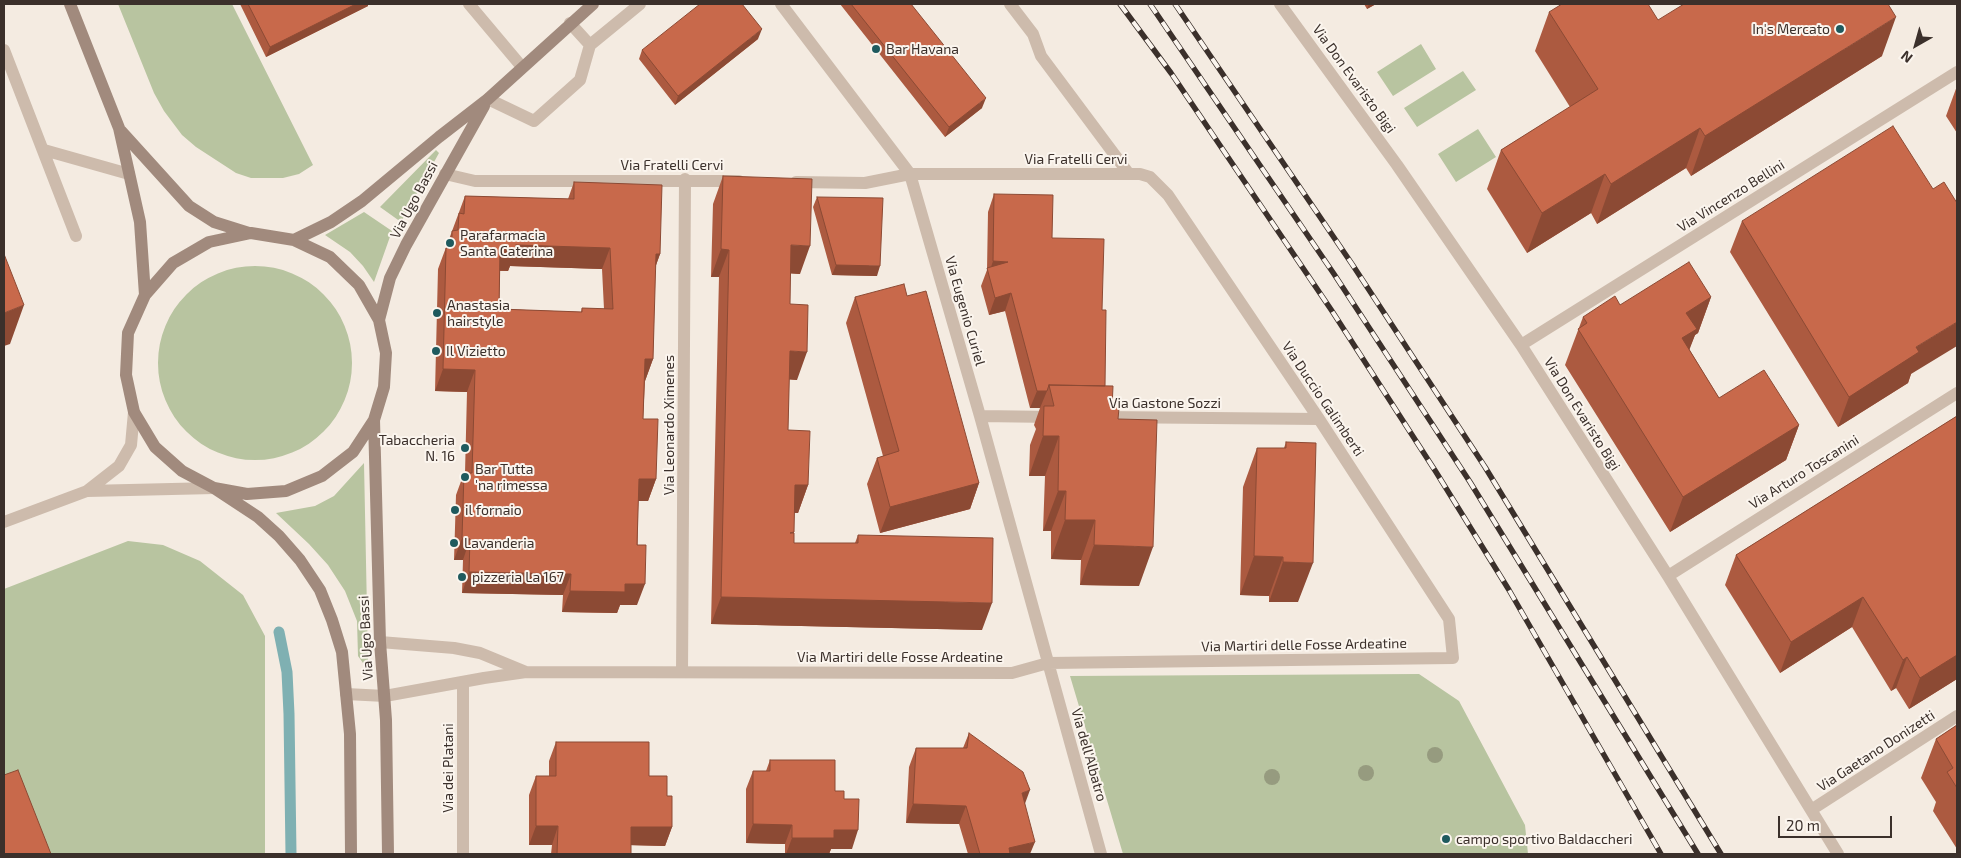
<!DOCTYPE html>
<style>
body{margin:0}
#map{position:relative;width:1961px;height:858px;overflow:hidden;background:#f4ebe1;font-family:"Exo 2",sans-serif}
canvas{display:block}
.frame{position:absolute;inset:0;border:5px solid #3b302b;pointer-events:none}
.north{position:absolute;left:1891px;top:20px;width:50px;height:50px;-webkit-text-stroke:4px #fbf5ee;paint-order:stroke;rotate:218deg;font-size:14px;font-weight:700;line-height:20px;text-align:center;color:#3b302b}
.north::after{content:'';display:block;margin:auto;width:18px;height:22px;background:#3b302b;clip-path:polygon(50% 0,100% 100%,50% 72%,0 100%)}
.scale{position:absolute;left:1778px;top:816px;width:114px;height:22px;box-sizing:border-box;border:2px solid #3b302b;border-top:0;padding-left:6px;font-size:15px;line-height:18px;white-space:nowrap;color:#3b302b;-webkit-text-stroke:4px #fbf5ee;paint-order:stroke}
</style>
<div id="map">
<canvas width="1961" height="858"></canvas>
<div class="frame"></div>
<div class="north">N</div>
<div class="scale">20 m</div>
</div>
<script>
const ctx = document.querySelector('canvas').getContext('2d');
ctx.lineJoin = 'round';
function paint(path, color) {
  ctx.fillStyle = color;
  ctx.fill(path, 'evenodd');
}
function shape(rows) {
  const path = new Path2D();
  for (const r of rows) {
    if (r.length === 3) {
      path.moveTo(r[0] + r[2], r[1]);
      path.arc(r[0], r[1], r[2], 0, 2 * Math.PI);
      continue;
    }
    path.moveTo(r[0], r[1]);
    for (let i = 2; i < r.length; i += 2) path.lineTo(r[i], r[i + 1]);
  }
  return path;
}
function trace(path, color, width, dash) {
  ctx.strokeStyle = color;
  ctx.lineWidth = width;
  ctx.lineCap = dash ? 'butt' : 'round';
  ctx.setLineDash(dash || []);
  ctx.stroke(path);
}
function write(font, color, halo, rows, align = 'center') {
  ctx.font = font + ' "Exo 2",sans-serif';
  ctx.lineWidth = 4;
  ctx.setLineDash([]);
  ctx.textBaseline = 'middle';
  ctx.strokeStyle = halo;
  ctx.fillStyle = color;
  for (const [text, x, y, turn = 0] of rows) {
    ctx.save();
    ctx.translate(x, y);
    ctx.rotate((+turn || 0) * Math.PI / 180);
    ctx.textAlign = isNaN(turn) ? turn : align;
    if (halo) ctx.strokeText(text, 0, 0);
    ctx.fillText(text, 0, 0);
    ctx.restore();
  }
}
paint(shape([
 [118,4,232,4,313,165,299,174,283,178,251,178,236,173,196,147,182,135,164,111,154,93],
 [1421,44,1436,69,1393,96,1377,72],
 [1463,71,1476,90,1417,127,1404,108],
 [1478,129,1496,157,1456,182,1438,154],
 [436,150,439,153,401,222,380,207],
 [364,212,392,231,374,282,363,266,350,252,325,235],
 [255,363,97],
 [364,463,368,661,363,663,358,656,357,621,345,591,328,565,309,544,276,513,315,506,334,496],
 [128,541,163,545,200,561,243,595,265,636,265,854,21,854,4,810,4,589],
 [1419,674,1459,701,1525,825,1528,854,1123,854,1070,676]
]), '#b8c4a0');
trace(shape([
 [279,632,287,672,289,714,291,854]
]), '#7fb0b2', 11);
trace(shape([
 [469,4,522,67],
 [1010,4,1033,34,1041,56,1129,174],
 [590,45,640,4],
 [488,99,534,121,580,80,590,45,570,23]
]), '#cdbbac', 12);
trace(shape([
 [781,4,910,174,980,416,1101,854],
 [1280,4,1397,165,1521,345,1668,576,1838,854],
 [4,50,76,236],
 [44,150,129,174],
 [445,174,475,181,739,181],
 [1521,345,1957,72],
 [980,416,1054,417],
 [1102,417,1319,419],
 [87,491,214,488],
 [4,522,87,491,119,466,131,445,134,412],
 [1668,576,1957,393],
 [380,642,454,648,480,653,526,672],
 [682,672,685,179],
 [346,694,385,696,484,678,526,672,1012,673,1048,663,1453,658,1449,619,1319,419,1168,195,1150,177,1140,174,910,174,865,183,796,182],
 [1811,810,1957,716],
 [463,854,463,682]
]), '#cdbbac', 12);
trace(shape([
 [70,4,119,128,140,222,145,295],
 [121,131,189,206,214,222,249,233],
 [294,240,331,222,362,201,439,137,488,99,593,4],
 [379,320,390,278,406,245,484,106],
 [374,420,380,642,386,720,388,854],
 [214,488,247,494,286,491,322,476,353,452,374,420,384,387,386,353,379,320,359,285,330,257,294,240,251,233,209,242,173,263,145,295,128,333,126,375,134,412,155,447,182,471,214,488,258,517,279,536,300,560,320,590,332,620,342,652,350,734,351,854]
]), '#a18a7d', 12);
const rail = shape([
 [1120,4,1171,73,1332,311,1436,472,1509,590,1661,854],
 [1150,4,1334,274,1470,482,1698,854],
 [1175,4,1352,264,1485,467,1721,854]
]);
trace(rail, '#3b302b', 5.5);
trace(rail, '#fbf5ee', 4, [11]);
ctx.fillStyle = '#969b7f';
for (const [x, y] of [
 [1435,755],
 [1366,773],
 [1272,777]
]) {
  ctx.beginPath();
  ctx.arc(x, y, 8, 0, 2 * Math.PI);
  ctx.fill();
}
paint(shape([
 [240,4,368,4,368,6,266,57],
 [840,4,911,4,982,108,945,137],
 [1364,4,1376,4,1367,9],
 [1549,12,1658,20,1882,56,1691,176,1686,168,1597,224,1591,213,1527,253,1487,189,1501,150,1570,107,1535,51],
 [758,39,675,105,639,59,642,50],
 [1957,86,1957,133,1946,116],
 [723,176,800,274,790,273,790,304,797,380,789,379,788,430,808,485,798,513,794,513,794,543,855,543,858,535,982,630,711,624,719,277,711,277,713,204],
 [574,182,660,254,655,268,653,359,645,381,643,419,656,479,648,501,638,501,637,605,620,605,617,613,562,612,563,595,462,593,463,560,454,560,456,495,464,473,465,473,467,392,435,391,438,269,465,196,568,199],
 [510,266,602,269,604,309,582,308,581,312,499,309,500,271,508,271],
 [1933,189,1911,374,1908,383,1838,427,1730,252,1742,221],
 [994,194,1052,238,1102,310,1105,386,1112,408,1118,419,1139,586,1080,585,1081,560,1051,559,1051,531,1043,531,1045,476,1029,476,1030,445,1036,429,1034,425,1040,408,1030,408,1005,311,989,315,981,286,987,270,988,212],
 [817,197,877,276,832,275,813,207],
 [907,296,979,483,970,509,880,533,867,484,877,458,883,456,846,323,855,297],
 [1711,297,1698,333,1695,335,1689,349,1719,398,1799,425,1786,460,1670,532,1565,365,1583,317,1620,305],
 [1957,416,1957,679,1909,709,1896,688,1891,691,1852,627,1780,673,1725,585,1736,555],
 [1286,442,1298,602,1269,602,1269,596,1240,595,1243,487,1257,448,1284,448],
 [1957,725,1957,849,1933,811,1936,802,1921,778,1936,739],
 [969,733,1025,804,1030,854,968,854,959,824,906,823,909,767,916,748,963,748],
 [556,742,649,776,667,796,672,827,665,846,631,845,631,854,551,854,552,845,529,845,529,795,536,776,549,776,549,761],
 [770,760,835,791,844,799,852,849,831,849,829,854,785,854,785,844,746,843,746,789,753,771,766,771]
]), '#ac5a40');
paint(shape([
 [356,4,368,4,368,6,266,57,270,47],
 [1369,4,1376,4,1367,9],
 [1896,17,1882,56,1691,176,1705,136],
 [762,29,758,39,675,105,678,96],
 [986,98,982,108,945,137,949,127],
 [1700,128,1686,168,1597,224,1611,184],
 [1605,174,1591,213,1527,253,1542,213],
 [516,245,610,248,602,269,510,266,508,271,493,270,500,249],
 [791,245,810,246,800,274,781,273],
 [721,249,729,250,719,277,711,277],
 [656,254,660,254,652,276],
 [993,261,1008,262,989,273],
 [836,265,880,266,877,276,832,275],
 [1011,293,1005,311,989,315,995,298],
 [1711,297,1698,333,1695,335,1684,364,1669,373,1686,313],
 [24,305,10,344,4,346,4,313],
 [1957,322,1957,346,1911,374,1908,383,1838,427,1849,397,1916,347],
 [790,351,807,352,797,380,780,379],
 [645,359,653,359,645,381],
 [443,369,475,370,467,392,435,391],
 [1037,391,1047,391,1040,408,1030,408],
 [1799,425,1786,460,1670,532,1683,497],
 [1043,436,1059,436,1045,476,1029,476],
 [639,479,656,479,648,501,631,501],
 [979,483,970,509,880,533,890,507],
 [795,485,808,485,798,513,785,512],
 [1058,491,1066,491,1051,531,1043,531],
 [1065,520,1095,520,1081,560,1051,559],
 [462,538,470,539,463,560,454,560],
 [1094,545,1153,547,1139,586,1080,585],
 [1254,556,1283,557,1269,596,1240,595],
 [1283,562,1313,563,1298,602,1269,602],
 [469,572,571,574,563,595,462,593],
 [625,584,645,584,637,605,620,605,617,613,562,612,570,591],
 [721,597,992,603,982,630,711,624],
 [1863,597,1852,627,1780,673,1791,642],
 [1957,655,1957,679,1909,709,1920,678],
 [1907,657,1896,688,1891,691,1903,660],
 [1030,790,1023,809,1022,793],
 [913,804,966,806,959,824,906,823],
 [753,824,792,825,785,844,746,843],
 [536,826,558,826,552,845,529,845],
 [631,827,672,827,665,846,624,845],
 [834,830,858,830,852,849,831,849,829,854,786,854,792,838],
 [1035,842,1030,854,1006,854,1009,848]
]), '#8c4a34');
const building = shape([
 [248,4,356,4,270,47,248,4],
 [700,4,742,4,762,29,678,96,642,50,700,4],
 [851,4,911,4,986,98,949,127,851,4],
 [1562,4,1648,4,1658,20,1684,4,1888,4,1896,17,1705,136,1700,128,1611,184,1605,174,1542,213,1501,150,1598,89,1549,12,1562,4],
 [1893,126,1933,189,1944,182,1957,203,1957,322,1916,347,1919,352,1849,397,1742,221,1893,126],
 [723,176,812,179,810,246,791,245,790,304,808,305,807,352,790,351,788,430,810,431,808,485,795,485,794,532,790,533,794,533,794,543,858,543,858,535,993,538,992,603,721,597,729,250,721,249,723,176],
 [574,182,662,185,660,254,656,254,653,359,645,359,643,419,658,419,656,479,639,479,637,545,646,545,645,584,625,584,625,592,570,591,571,574,469,572,470,539,462,538,464,473,472,473,475,370,443,369,446,248,452,248,452,231,458,230,459,213,464,214,465,196,574,199,574,182],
 [516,245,610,248,613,309,582,308,582,312,499,309,500,249,516,250,516,245],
 [994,194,1053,195,1052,238,1104,239,1102,310,1106,310,1105,386,1049,385,1047,391,1037,391,1011,293,995,298,987,268,1008,262,993,261,994,194],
 [817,197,883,198,880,266,836,265,817,197],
 [4,254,24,305,4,313,4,254],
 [1689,262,1711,297,1686,313,1697,329,1682,338,1719,398,1764,370,1799,425,1683,497,1578,329,1587,323,1583,317,1615,296,1620,305,1689,262],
 [904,284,907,296,926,291,979,483,890,507,877,458,899,451,855,297,904,284],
 [1049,385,1113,386,1112,408,1119,408,1118,419,1157,420,1153,547,1094,545,1095,520,1065,520,1066,491,1058,491,1059,436,1043,436,1044,406,1054,406,1049,385],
 [1957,416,1957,655,1920,678,1907,657,1903,660,1863,597,1791,642,1736,555,1957,416],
 [1286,442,1316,443,1313,563,1283,562,1283,557,1254,556,1257,448,1286,448,1286,442],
 [1957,725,1957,788,1947,772,1953,768,1936,739,1957,725],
 [969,733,1023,772,1030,790,1022,793,1035,842,1009,848,1010,854,980,854,966,806,913,804,916,748,967,748,969,733],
 [556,742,649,742,649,776,667,776,667,796,672,796,672,827,631,827,631,854,557,854,558,826,536,826,536,776,556,776,556,742],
 [770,760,835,760,835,791,844,791,844,799,859,799,858,830,834,830,834,838,792,838,792,825,753,824,753,771,770,771,770,760],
 [18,770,51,854,4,854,4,775,18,770]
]);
paint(building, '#c8694b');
trace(building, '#8c4a34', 1);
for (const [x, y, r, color] of [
 [1840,29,5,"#1f5a5e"],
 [876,49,5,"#1f5a5e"],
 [450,243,5,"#1f5a5e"],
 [437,313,5,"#1f5a5e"],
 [436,351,5,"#1f5a5e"],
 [465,448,5,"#1f5a5e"],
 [465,477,5,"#1f5a5e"],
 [455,510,5,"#1f5a5e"],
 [454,543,5,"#1f5a5e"],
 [462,577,5,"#1f5a5e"],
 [1446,839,5,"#1f5a5e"]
]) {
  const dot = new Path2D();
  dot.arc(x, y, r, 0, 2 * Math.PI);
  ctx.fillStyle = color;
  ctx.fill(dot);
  trace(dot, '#fbf5ee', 2);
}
write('14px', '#3b302b', '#fbf5ee', [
 ["In's Mercato",1830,29,"right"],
 ["Bar Havana",886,49],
 ["Parafarmacia",460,235],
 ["Santa Caterina",460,251],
 ["Anastasia",447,305],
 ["hairstyle",447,321],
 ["Il Vizietto",446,351],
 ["Tabaccheria",455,440,"right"],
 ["N. 16",455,456,"right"],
 ["Bar Tutta",475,469],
 ["'na rimessa",475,485],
 ["il fornaio",465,510],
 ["Lavanderia",464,543],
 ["pizzeria La 167",472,577],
 ["campo sportivo Baldaccheri",1456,839]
], 'left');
write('14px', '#3b302b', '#fbf5ee', [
 ["Via Don Evaristo Bigi",1354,79,54],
 ["Via Fratelli Cervi",1076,159],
 ["Via Fratelli Cervi",672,165],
 ["Via Vincenzo Bellini",1731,196,-32],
 ["Via Ugo Bassi",414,200,-62],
 ["Via Eugenio Curiel",965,311,74],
 ["Via Duccio Galimberti",1323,399,56],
 ["Via Gastone Sozzi",1165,403],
 ["Via Don Evaristo Bigi",1582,414,58],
 ["Via Leonardo Ximenes",669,425,-90],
 ["Via Arturo Toscanini",1804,472,-32],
 ["Via Ugo Bassi",366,638,-93],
 ["Via Martiri delle Fosse Ardeatine",1304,645,-1],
 ["Via Martiri delle Fosse Ardeatine",900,657],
 ["Via Gaetano Donizetti",1876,751,-33],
 ["Via dell'Albatro",1089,755,74],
 ["Via dei Platani",448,768,-90]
]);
</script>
